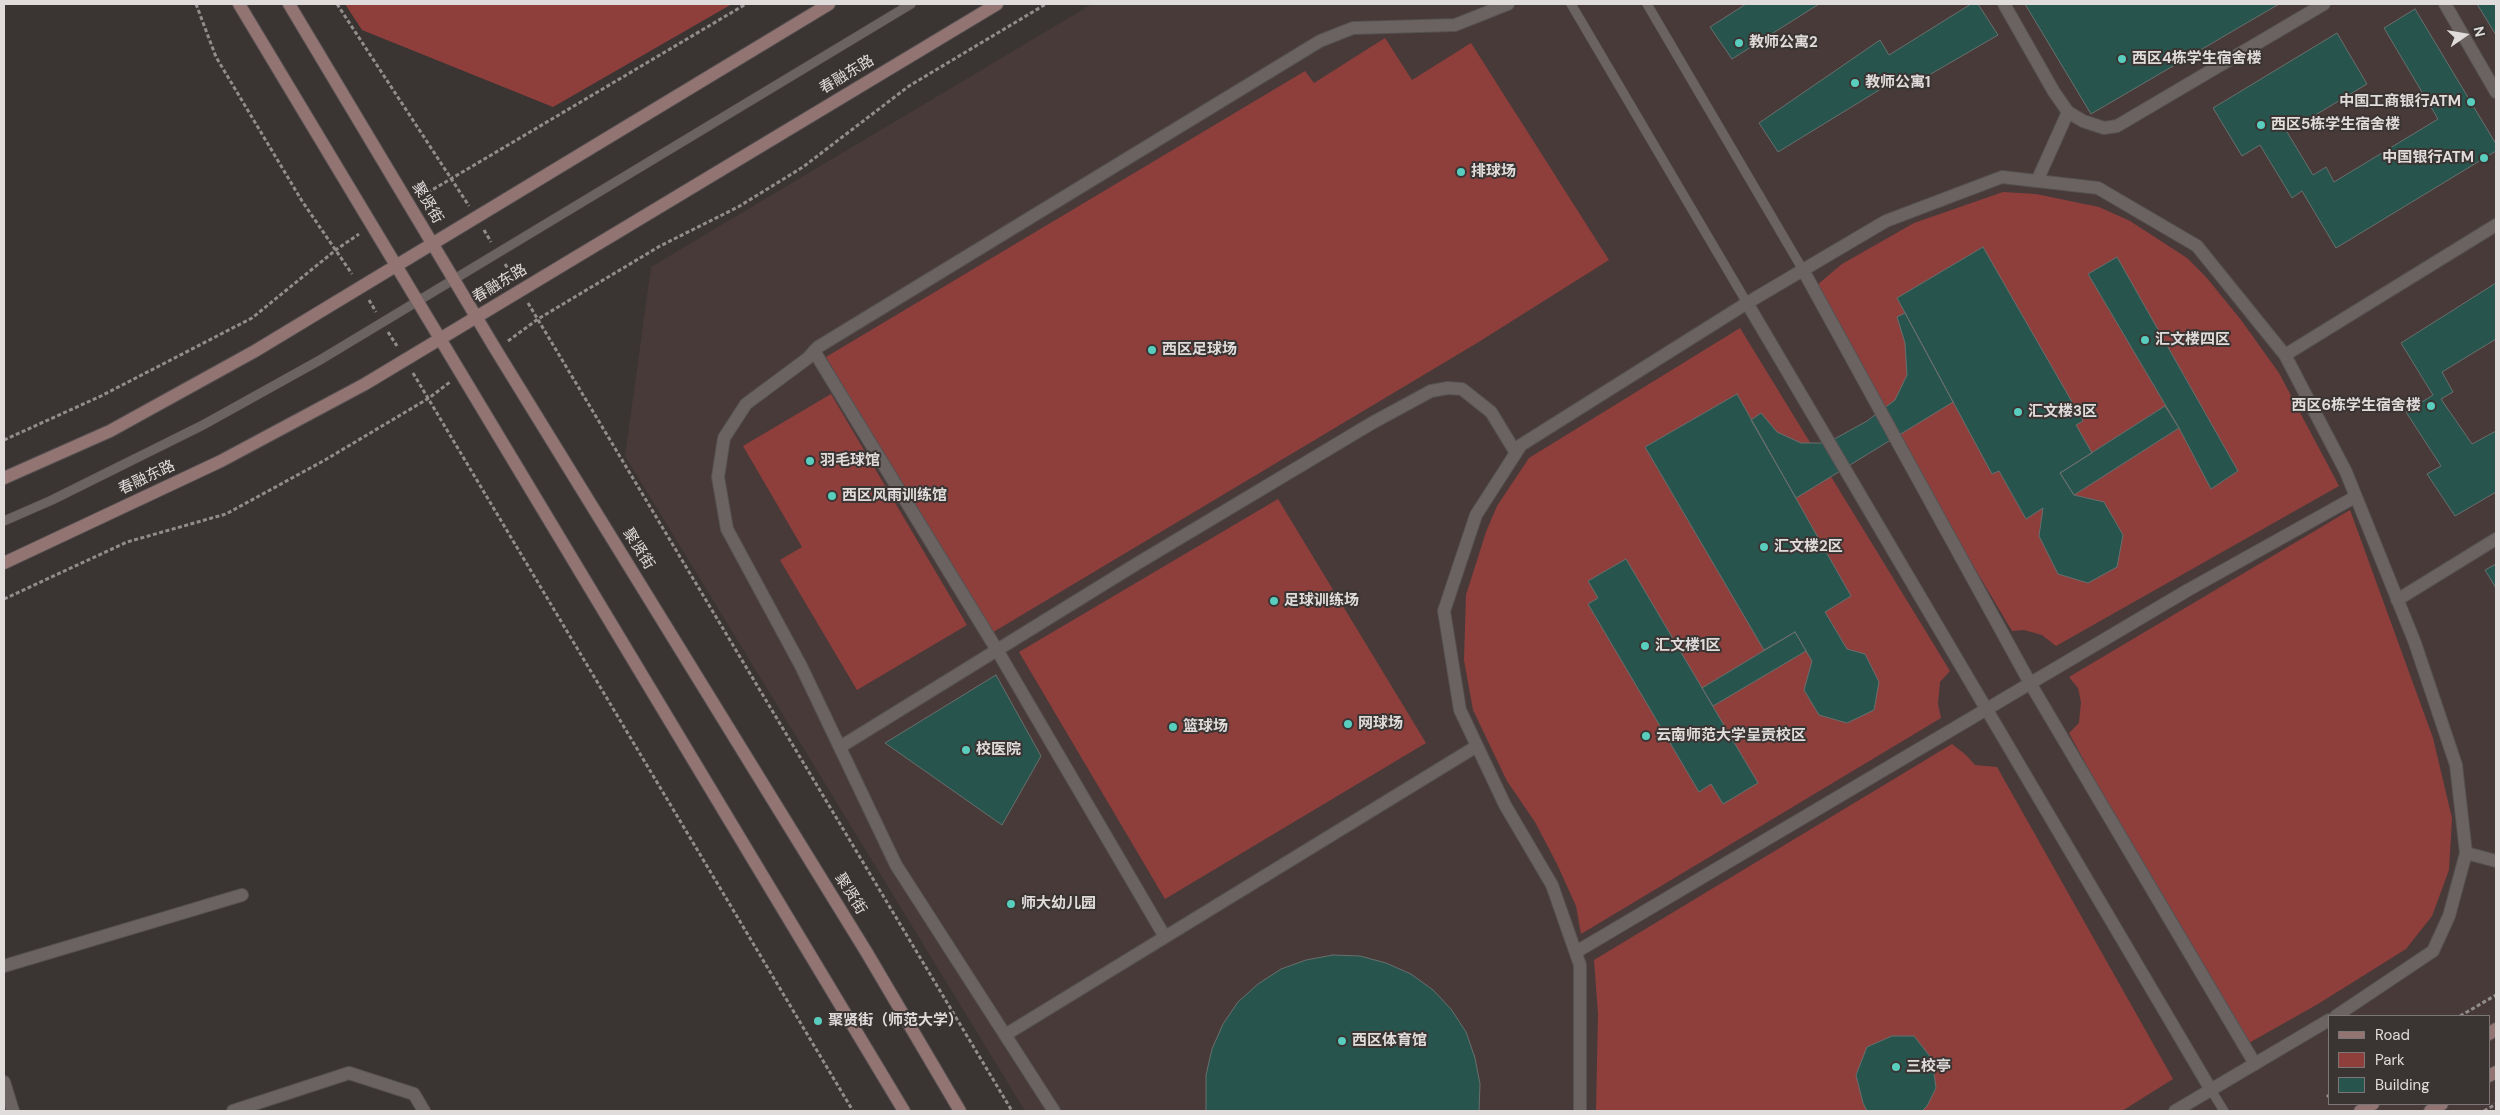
<!DOCTYPE html>
<meta charset="utf-8">
<style>
body{margin:0}
#map{position:relative;width:2500px;height:1115px;overflow:hidden;background:#3a3433;font-family:"DM Sans",sans-serif}
canvas{display:block}
.frame{position:absolute;inset:0;border:5px solid #e0dcdb;pointer-events:none}
.legend{position:absolute;left:2328px;top:1015px;width:162px;height:90px;box-sizing:border-box;background:#3a3433;border:1px solid #7c7776;margin:0;padding:6px 9px;list-style:none;font-size:15px;color:#e0dcdb}
.legend li{display:flex;align-items:center;gap:10px;height:25px}
.legend b{width:25px;border:1px solid #7c7776}
.north{position:absolute;left:2440px;top:10px;width:50px;height:50px;-webkit-text-stroke:4px #3a3433;paint-order:stroke;rotate:77deg;font-size:14px;font-weight:700;line-height:20px;text-align:center;color:#e0dcdb}
.north::after{content:'';display:block;margin:auto;width:18px;height:22px;background:#e0dcdb;clip-path:polygon(50% 0,100% 100%,50% 72%,0 100%)}
</style>
<div id="map">
<canvas width="2500" height="1115"></canvas>
<div class="frame"></div>
<ul class="legend">
<li><b style="height:6px;background:#927472"></b>Road</li>
<li><b style="height:14px;background:#8e3f3c"></b>Park</li>
<li><b style="height:14px;background:#28544e"></b>Building</li>
</ul>
<div class="north">N</div>
</div>
<script>
const ctx = document.querySelector('canvas').getContext('2d');
ctx.lineJoin = 'round';
function paint(path, color) {
  ctx.fillStyle = color;
  ctx.fill(path, 'evenodd');
}
function shape(rows) {
  const path = new Path2D();
  for (const r of rows) {
    path.moveTo(r[0], r[1]);
    for (let i = 2; i < r.length; i += 2) path.lineTo(r[i], r[i + 1]);
  }
  return path;
}
function trace(path, color, width, dash) {
  ctx.strokeStyle = color;
  ctx.lineWidth = width;
  ctx.lineCap = dash ? 'butt' : 'round';
  ctx.setLineDash(dash || []);
  ctx.stroke(path);
}
function write(font, color, halo, rows, align = 'center') {
  ctx.font = font + ' "DM Sans","Noto Sans SC",sans-serif';
  ctx.lineWidth = 4;
  ctx.setLineDash([]);
  ctx.textBaseline = 'middle';
  ctx.strokeStyle = halo;
  ctx.fillStyle = color;
  for (const [text, x, y, turn = 0] of rows) {
    ctx.save();
    ctx.translate(x, y);
    ctx.rotate((+turn || 0) * Math.PI / 180);
    ctx.textAlign = isNaN(turn) ? turn : align;
    if (halo) ctx.strokeText(text, 0, 0);
    ctx.fillText(text, 0, 0);
    ctx.restore();
  }
}
paint(shape([
 [1092,4,2496,4,2496,1111,1025,1111,625,456,651,267],
 [2329,1016,2489,1016,2489,1104,2329,1104]
]), '#483a39');
paint(shape([
 [345,4,732,4,553,107,362,30],
 [1385,38,1412,80,1471,43,1609,260,1477,343,990,634,826,357,1305,71,1314,83],
 [2003,192,2036,194,2099,207,2130,221,2187,258,2206,277,2241,320,2279,373,2339,486,2056,646,2042,635,2024,630,2012,631,1810,291,1842,264,1914,223],
 [1740,328,1950,671,1940,682,1938,704,1941,718,1581,934,1576,906,1557,864,1535,822,1507,781,1473,710,1464,660,1466,595,1486,532,1497,506,1529,458],
 [831,394,967,625,857,690,780,560,802,547,743,446],
 [1278,499,1426,743,1165,899,1019,652],
 [2350,510,2433,738,2452,818,2449,870,2432,916,2406,949,2318,1004,2240,1048,2069,733,2079,723,2081,702,2078,688,2069,677],
 [1952,744,1966,755,1975,765,1997,767,2173,1079,2122,1111,1596,1111,1598,1014,1594,960]
]), '#8e3f3c');
const building = shape([
 [1746,4,1819,4,1732,59,1710,27,1746,4],
 [1971,4,1978,4,1998,35,1905,89,1902,76,1778,152,1759,123,1880,40,1889,55,1971,4],
 [2025,4,2279,4,2091,114,2025,4],
 [2477,4,2496,4,2496,35,2477,4],
 [2415,9,2496,144,2496,151,2336,248,2302,191,2292,198,2260,145,2242,156,2213,108,2337,33,2367,84,2287,132,2313,175,2326,167,2334,182,2438,119,2384,28,2415,9],
 [1983,247,2083,421,2076,425,2092,453,2060,473,2074,495,2104,502,2123,535,2117,567,2088,583,2058,574,2039,536,2043,508,2026,519,1999,471,1992,474,1897,298,1983,247],
 [2117,257,2238,471,2211,489,2179,428,2088,274,2117,257],
 [2496,283,2496,339,2442,372,2453,392,2441,399,2472,444,2496,431,2496,492,2455,516,2427,474,2441,466,2406,412,2433,395,2401,343,2496,283],
 [1905,313,1953,402,1796,498,1751,420,1761,413,1777,432,1801,443,1827,443,1867,421,1895,400,1907,375,1905,343,1897,317,1905,313],
 [1737,394,1851,596,1825,612,1847,649,1865,654,1879,682,1874,710,1847,723,1819,715,1804,690,1812,661,1795,632,1764,650,1645,447,1737,394],
 [2165,406,2179,428,2074,495,2060,473,2165,406],
 [1626,559,1758,783,1723,804,1711,784,1699,792,1588,604,1598,598,1588,581,1626,559],
 [2496,564,2496,588,2485,570,2496,564],
 [1795,632,1806,651,1713,706,1702,688,1795,632],
 [996,675,1041,756,1002,825,885,743,996,675],
 [1333,955,1360,956,1386,963,1411,974,1433,990,1451,1009,1466,1032,1475,1058,1480,1084,1479,1111,1206,1111,1206,1075,1212,1049,1223,1024,1238,1002,1258,984,1281,969,1306,960,1333,955],
 [1892,1036,1914,1036,1932,1059,1936,1088,1927,1106,1922,1111,1867,1111,1863,1103,1856,1075,1867,1047,1892,1036]
]);
paint(building, '#28544e');
trace(building, '#676f6d', 1);
const service = shape([
 [1571,4,1747,303],
 [1647,4,1803,270],
 [4,521,52,500,203,425,320,360,911,4],
 [2211,1090,2224,1111]
]);
const pedestrian = shape([
 [1803,270,2030,683,2255,1064],
 [1747,303,2211,1090]
]);
const minor = shape([
 [2004,4,2054,92,2068,112,2083,121,2104,128,2117,126,2324,4],
 [2445,4,2496,92],
 [2037,181,2068,112],
 [814,351,997,650,1165,937],
 [2285,355,2496,225],
 [2397,600,2496,539],
 [840,747,1138,563,1372,423,1431,391,1448,388,1462,389,1491,412,1516,453],
 [2466,853,2496,861],
 [1576,952,2188,590,2355,497],
 [4,966,242,895],
 [1005,1035,1477,746],
 [4,1082,13,1111],
 [233,1111,349,1073,414,1094,424,1111],
 [1054,1111,896,865,801,666,727,529,718,477,724,438,746,404,808,358,818,347,1320,41,1353,28,1455,25,1508,4],
 [1580,1111,1580,965,1552,885,1505,805,1460,710,1444,611,1476,515,1521,445,1747,303,1886,221,2002,177,2098,188,2197,246,2285,355,2346,472,2415,643,2456,765,2466,853,2449,916,2433,951,2336,1016],
 [2175,1111,2329,1020]
]);
const secondary = shape([
 [239,4,904,1111],
 [289,4,496,350,867,953,960,1111],
 [4,478,110,431,255,351,829,4],
 [4,563,221,461,365,384,997,4],
 [2489,1034,2496,1029],
 [2489,1076,2496,1072],
 [2360,1111,2373,1104],
 [2430,1111,2442,1104]
]);
trace(service, '#565151', 10);
trace(pedestrian, '#565151', 14);
trace(minor, '#565151', 14);
trace(secondary, '#565151', 14);
trace(shape([
 [196,4,216,57,302,201,352,274],
 [337,4,469,206],
 [422,196,746,4],
 [484,230,491,242],
 [505,264,514,278],
 [369,300,376,312],
 [528,303,1012,1111],
 [388,332,397,346],
 [508,341,538,319,660,246,738,207,803,167,909,86,1046,4],
 [413,373,853,1111],
 [4,440,101,396,252,318,337,249,359,234],
 [4,599,127,542,226,514,325,460,429,398,450,382],
 [2460,1016,2496,995],
 [2327,1097,2329,1095],
 [2484,1111,2496,1104]
]), '#928d8c', 3, [4, 2.5]);
trace(service, '#6a6362', 9);
trace(pedestrian, '#6a6362', 12);
trace(minor, '#6a6362', 12);
trace(secondary, '#927472', 12);
for (const [x, y, r, color] of [
 [1739,43,5,"#59cebe"],
 [2122,59,5,"#59cebe"],
 [1855,83,5,"#59cebe"],
 [2471,102,5,"#59cebe"],
 [2261,125,5,"#59cebe"],
 [2484,158,5,"#59cebe"],
 [1461,172,5,"#59cebe"],
 [2145,340,5,"#59cebe"],
 [1152,350,5,"#59cebe"],
 [2431,406,5,"#59cebe"],
 [2018,412,5,"#59cebe"],
 [810,461,5,"#59cebe"],
 [832,496,5,"#59cebe"],
 [1764,547,5,"#59cebe"],
 [1274,601,5,"#59cebe"],
 [1645,646,5,"#59cebe"],
 [1348,724,5,"#59cebe"],
 [1173,727,5,"#59cebe"],
 [1646,736,5,"#59cebe"],
 [966,750,5,"#59cebe"],
 [1011,904,5,"#59cebe"],
 [818,1021,5,"#59cebe"],
 [1342,1041,5,"#59cebe"],
 [1896,1067,5,"#59cebe"]
]) {
  const dot = new Path2D();
  dot.arc(x, y, r, 0, 2 * Math.PI);
  ctx.fillStyle = color;
  ctx.fill(dot);
  trace(dot, '#3a3433', 2);
}
write('bold 15px', '#e0dcdb', '#3a3433', [
 ["教师公寓2",1749,43],
 ["西区4栋学生宿舍楼",2132,59],
 ["教师公寓1",1865,83],
 ["中国工商银行ATM",2461,102,"right"],
 ["西区5栋学生宿舍楼",2271,125],
 ["中国银行ATM",2474,158,"right"],
 ["排球场",1471,172],
 ["汇文楼四区",2155,340],
 ["西区足球场",1162,350],
 ["西区6栋学生宿舍楼",2421,406,"right"],
 ["汇文楼3区",2028,412],
 ["羽毛球馆",820,461],
 ["西区风雨训练馆",842,496],
 ["汇文楼2区",1774,547],
 ["足球训练场",1284,601],
 ["汇文楼1区",1655,646],
 ["网球场",1358,724],
 ["篮球场",1183,727],
 ["云南师范大学呈贡校区",1656,736],
 ["校医院",976,750],
 ["师大幼儿园",1021,904],
 ["聚贤街（师范大学）",828,1021],
 ["西区体育馆",1352,1041],
 ["三校亭",1906,1067]
], 'left');
write('15px', '#e0dcdb', '#3a3433', [
 ["春融东路",847,75,-31],
 ["聚贤街",427,203,59],
 ["春融东路",500,284,-31],
 ["春融东路",147,478,-25],
 ["聚贤街",638,549,58],
 ["聚贤街",850,894,58]
]);
</script>
